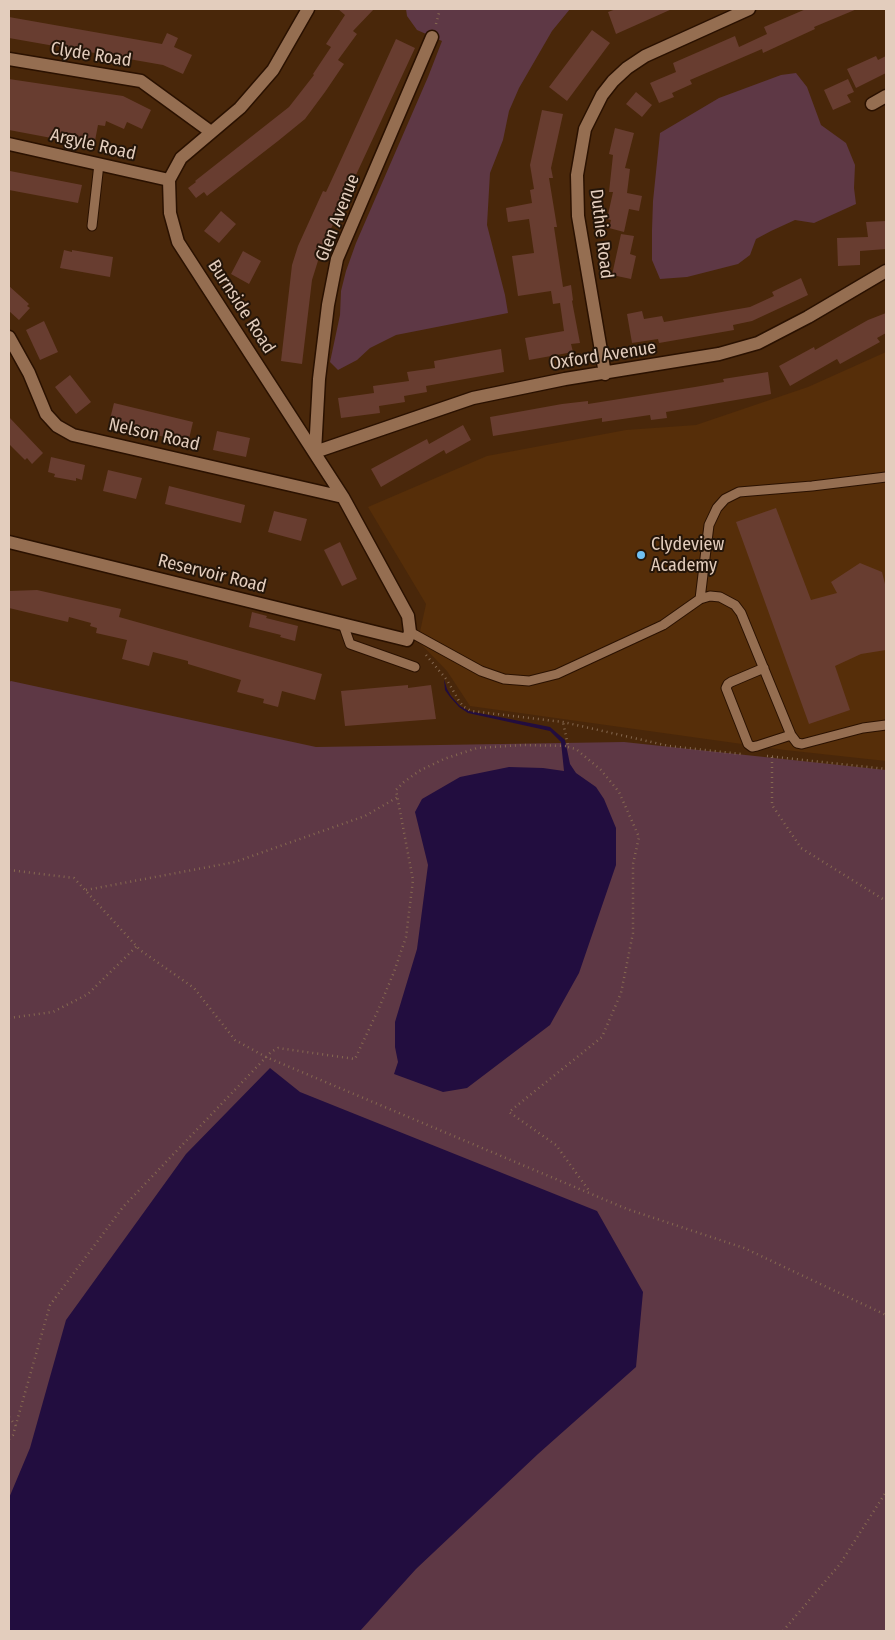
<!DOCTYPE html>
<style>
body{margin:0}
#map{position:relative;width:895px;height:1640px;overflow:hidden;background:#49270a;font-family:"Fira Sans Condensed",sans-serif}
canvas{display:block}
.frame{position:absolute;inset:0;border:10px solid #e3cdbd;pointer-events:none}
</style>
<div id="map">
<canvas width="895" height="1640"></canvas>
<div class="frame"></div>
</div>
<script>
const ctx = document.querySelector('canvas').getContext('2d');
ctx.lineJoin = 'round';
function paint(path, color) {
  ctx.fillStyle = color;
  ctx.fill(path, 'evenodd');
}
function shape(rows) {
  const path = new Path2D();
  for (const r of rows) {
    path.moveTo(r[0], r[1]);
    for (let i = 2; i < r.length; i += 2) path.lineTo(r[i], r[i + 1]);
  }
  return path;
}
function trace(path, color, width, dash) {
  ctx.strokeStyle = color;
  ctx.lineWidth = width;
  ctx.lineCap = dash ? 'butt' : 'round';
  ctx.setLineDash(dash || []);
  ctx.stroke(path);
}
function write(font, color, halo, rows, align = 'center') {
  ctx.font = font + ' "Fira Sans Condensed",sans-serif';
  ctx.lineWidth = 4;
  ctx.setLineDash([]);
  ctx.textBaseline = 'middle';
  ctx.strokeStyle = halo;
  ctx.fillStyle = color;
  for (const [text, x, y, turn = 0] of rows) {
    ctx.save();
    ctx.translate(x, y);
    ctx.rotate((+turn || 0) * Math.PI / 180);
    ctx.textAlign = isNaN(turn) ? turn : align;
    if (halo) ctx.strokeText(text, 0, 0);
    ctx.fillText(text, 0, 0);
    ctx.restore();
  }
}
paint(shape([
 [886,352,886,761,785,750,470,706,447,671,418,641,426,604,368,507,487,456,626,430,696,425,808,387]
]), '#562e09');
paint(shape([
 [406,9,570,9,552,31,519,88,509,111,503,140,490,173,487,225,505,295,508,313,396,335,370,348,357,360,338,370,330,362,340,315,341,291,346,271,356,243,428,77,442,41,417,30,407,16],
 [796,73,807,87,821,125,846,143,855,165,854,188,856,204,814,223,795,220,771,231,756,239,750,255,738,264,687,277,660,279,652,260,652,230,653,201,660,133,719,98,781,75],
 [11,681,316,747,624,742,886,770,886,1631,9,1631,9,682]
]), '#5e3845');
paint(shape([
 [444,679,447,689,451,696,460,706,469,711,550,727,565,740,570,764,576,773,596,787,604,799,616,828,616,865,579,973,550,1025,467,1088,443,1092,394,1074,398,1062,395,1047,395,1022,417,949,428,865,415,812,422,799,460,777,509,767,543,768,564,771,561,742,550,731,468,713,459,707,450,697,445,690],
 [270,1068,300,1092,597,1211,643,1292,636,1367,538,1454,416,1569,360,1631,9,1631,9,1498,30,1448,66,1320,186,1154]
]), '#220d3f');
paint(shape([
 [338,9,374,9,353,31,357,34,338,60,344,64,325,92,305,119,278,141,207,196,204,192,196,198,188,188,196,182,195,181,289,107,314,75,313,74,331,47,326,44,345,15],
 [616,9,672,9,616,34,608,12],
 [806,9,857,9,814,27,815,29,763,53,762,49,690,80,692,84,672,93,674,97,659,103,650,83,676,72,673,63,735,36,739,47,767,34,764,27],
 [9,17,162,44,167,33,178,38,174,47,192,55,183,74,163,65,9,38],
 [592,30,610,43,567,101,549,87],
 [396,39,415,48,322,248,312,280,302,364,281,361,292,265,298,246,323,191,326,192,339,164],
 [876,56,878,60,886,56,886,73,856,88,847,69],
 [9,79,123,96,151,110,142,129,127,122,124,129,106,121,105,126,98,125,94,146,9,130],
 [848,79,854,92,847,95,851,102,833,110,824,90],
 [636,92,652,105,642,117,626,104],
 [542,110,563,114,551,168,553,178,549,178,557,227,554,227,563,287,571,285,573,300,572,301,580,343,571,344,573,352,529,360,525,338,564,331,560,303,553,304,551,291,518,296,512,256,534,253,529,219,508,222,506,208,532,203,530,190,534,189,530,165],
 [615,128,634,133,625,168,630,169,627,193,642,196,639,211,629,209,624,232,609,228,611,220,607,219,613,192,609,192,613,155,609,154],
 [10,171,82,185,78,203,9,190],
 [221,211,236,224,219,243,204,231],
 [886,221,886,249,860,251,860,265,838,266,837,238,868,237,866,222],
 [621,234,634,236,630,254,636,256,631,279,612,275],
 [64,250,72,252,72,250,113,257,110,277,60,268],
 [243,251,261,261,249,284,231,274],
 [801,278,808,295,752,321,733,325,734,330,659,343,658,339,632,343,627,314,642,311,644,319,662,316,664,322,750,307,774,296,772,292],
 [9,286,29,304,27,306,30,308,19,320,9,311],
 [886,313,886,333,877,338,880,342,840,364,837,359,790,386,779,366,814,347,815,350,868,320],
 [44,321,58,352,40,360,26,330],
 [501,349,504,372,426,386,427,392,404,396,405,402,379,406,380,413,341,418,338,398,374,393,373,386,409,381,407,372,435,368,434,361],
 [768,372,771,394,666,412,667,418,651,420,650,415,602,422,602,418,493,436,490,417,562,404,588,401,588,404,695,387,724,382,723,379],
 [70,375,91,402,76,414,55,387],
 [114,403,193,422,188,443,109,423],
 [9,417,43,453,32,464,27,458,25,460,9,444],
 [463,425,471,440,446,454,444,450,381,487,371,469,427,439,429,444],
 [217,431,250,438,246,457,213,450],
 [51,457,85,465,82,480,76,478,76,481,54,477,55,474,48,472],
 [108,470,142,478,136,499,103,491],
 [169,486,245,505,241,523,165,504],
 [776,508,811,600,837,593,831,582,860,563,882,572,886,588,886,650,861,654,835,666,850,710,809,724,736,522],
 [274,511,307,519,301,541,268,532],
 [340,542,357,579,342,586,324,550],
 [37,590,121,609,119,617,322,674,315,700,282,691,278,707,263,703,264,699,237,692,241,680,188,664,188,661,153,652,149,666,122,659,127,640,96,633,97,628,90,626,91,623,69,617,68,622,9,608,9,591],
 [252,612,267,616,266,618,298,626,295,641,280,637,281,635,249,627],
 [408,685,408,688,431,685,436,719,345,726,341,691]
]), '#683d30');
const lane = shape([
 [92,226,99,164],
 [700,599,709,525,717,508,725,499,739,492,812,486,886,477],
 [343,624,350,644,415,667],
 [410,632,481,671,504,679,529,681,557,674,663,625,700,599,710,596,720,597,735,605,741,613,791,735,797,743,802,744,863,728,886,725],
 [764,668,731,682,728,684,726,688,748,744,752,747,757,746,791,735]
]);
const street = shape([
 [432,37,337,259,328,305,319,379,315,452,473,398,565,379,719,354,758,343,808,317,886,271],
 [9,59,141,81,211,132],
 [872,104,886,96],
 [9,144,169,180],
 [9,337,29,373,46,414,57,426,73,435,343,497],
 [605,374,578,216,577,175,585,129,602,95,613,81,627,68,645,56,749,9],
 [9,542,407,640,410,632,408,616,343,497,178,242,170,213,169,180,181,158,240,108,273,70,308,9]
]);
trace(lane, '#2a1100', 11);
trace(street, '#2a1100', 15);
trace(shape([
 [436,24,440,9],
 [426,655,447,680,459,701,464,707,471,711,563,722,669,746,741,754],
 [568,747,576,749,601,770,619,792,639,837,633,864,633,933,621,993,602,1037,509,1112,556,1145,590,1192],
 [767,756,886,769],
 [772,757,772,805,801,848,886,901],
 [9,870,74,878,140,950,194,988,235,1040,266,1057,627,1209,744,1248,886,1315],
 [86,890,235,862,365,816,398,797],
 [9,1018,53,1012,88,994,137,946],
 [9,1417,16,1426],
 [9,1439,13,1435,50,1305,123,1207,271,1052,278,1048,355,1059,379,1008,394,972,406,937,413,880,396,790,404,782,419,771,444,759,477,748,523,745,568,746,563,722],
 [783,1631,840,1564,886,1492]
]), '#866951', 2.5, [1, 4]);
trace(lane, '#956e51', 9);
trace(street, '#956e51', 12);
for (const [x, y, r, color] of [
 [641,555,5,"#70c1f4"]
]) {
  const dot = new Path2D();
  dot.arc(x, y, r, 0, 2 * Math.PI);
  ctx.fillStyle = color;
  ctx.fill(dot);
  trace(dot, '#241509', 2);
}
write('18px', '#e3cdbd', '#241509', [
 ["Clyde Road",91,55,9],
 ["Argyle Road",93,145,13],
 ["Glen Avenue",338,218,-69],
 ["Duthie Road",601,234,83],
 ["Burnside Road",241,307,57],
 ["Oxford Avenue",603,356,-9],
 ["Nelson Road",154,435,13],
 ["Reservoir Road",212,574,14]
]);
write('18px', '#e3cdbd', '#241509', [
 ["Clydeview",651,545],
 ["Academy",651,566]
], 'left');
</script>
